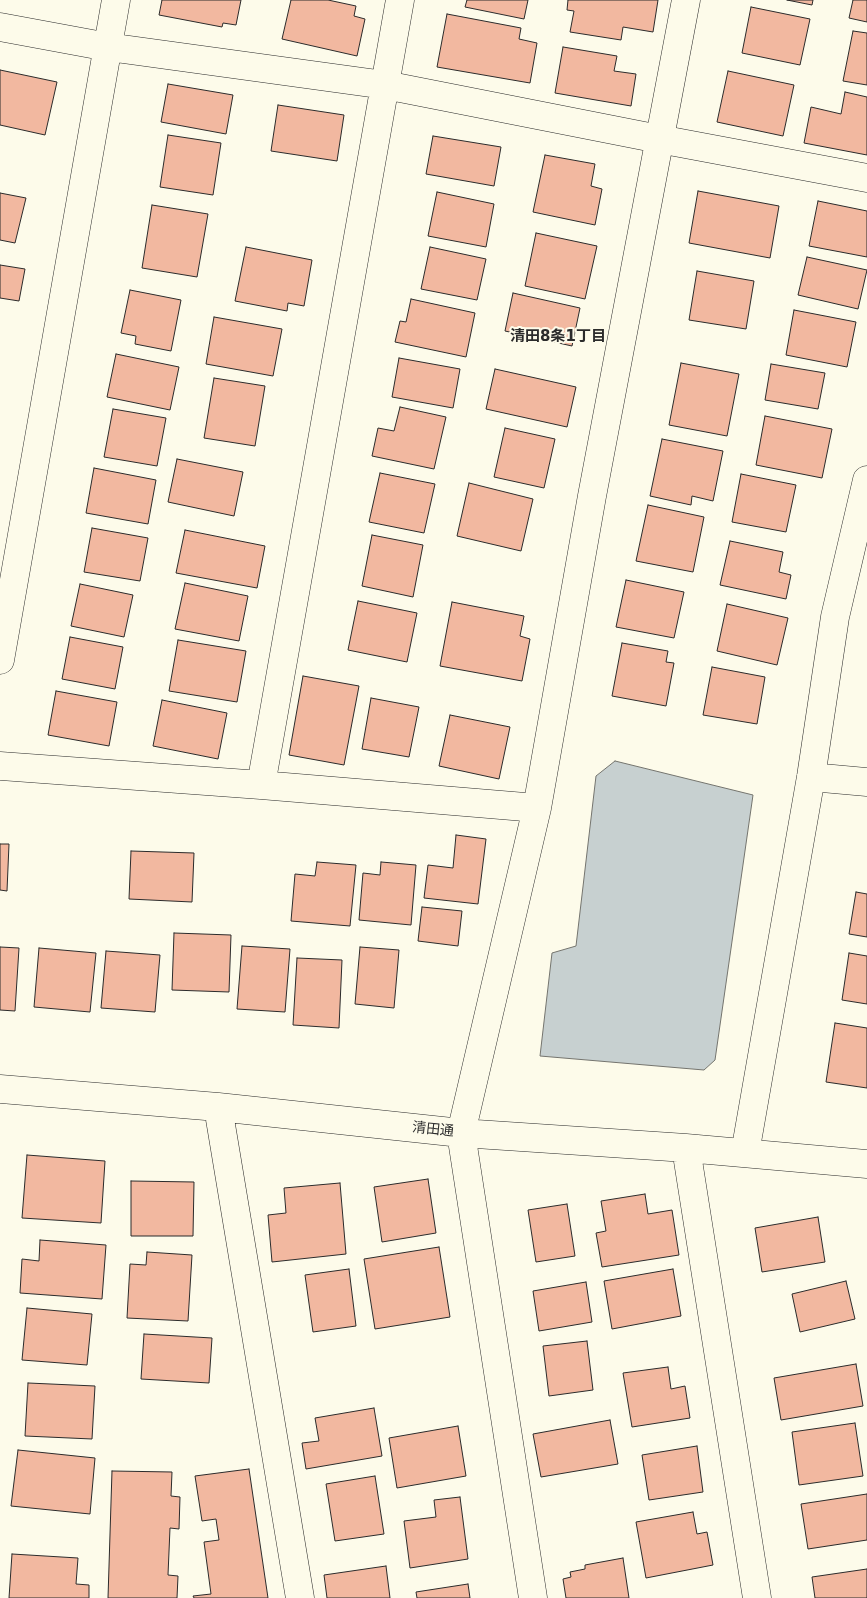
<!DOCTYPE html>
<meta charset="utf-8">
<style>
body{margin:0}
canvas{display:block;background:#fdfbea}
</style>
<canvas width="867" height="1598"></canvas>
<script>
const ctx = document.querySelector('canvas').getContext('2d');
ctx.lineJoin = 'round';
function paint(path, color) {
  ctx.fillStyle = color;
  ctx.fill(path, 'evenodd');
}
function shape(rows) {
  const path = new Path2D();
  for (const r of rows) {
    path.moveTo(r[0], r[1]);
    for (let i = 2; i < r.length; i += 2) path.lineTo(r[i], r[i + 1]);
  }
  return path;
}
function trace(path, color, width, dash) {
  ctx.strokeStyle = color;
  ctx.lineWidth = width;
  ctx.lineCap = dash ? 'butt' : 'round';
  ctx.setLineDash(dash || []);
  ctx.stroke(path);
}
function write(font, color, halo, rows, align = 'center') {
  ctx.font = font + ' "DejaVu Sans","Noto Sans JP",sans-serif';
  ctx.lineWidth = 4;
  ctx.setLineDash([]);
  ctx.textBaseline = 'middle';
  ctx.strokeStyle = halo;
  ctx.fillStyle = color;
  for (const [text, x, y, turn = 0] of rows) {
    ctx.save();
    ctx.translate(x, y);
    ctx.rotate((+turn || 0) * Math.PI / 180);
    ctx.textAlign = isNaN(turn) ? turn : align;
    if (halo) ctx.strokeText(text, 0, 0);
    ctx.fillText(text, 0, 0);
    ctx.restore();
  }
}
const water = shape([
 [615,761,753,795,715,1060,704,1070,540,1056,552,953,576,946,596,776,615,761]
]);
paint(water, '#c7d0d0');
trace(water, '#74746e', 1);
const building = shape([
 [162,0,241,0,236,25,223,23,222,27,159,15,162,0],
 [291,0,328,0,356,6,354,16,365,19,357,56,282,39,291,0],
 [467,0,528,0,524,19,465,7,467,0],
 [568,0,658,0,653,32,623,27,621,40,570,32,574,11,567,10,568,0],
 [787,0,813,0,812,5,787,0],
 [853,0,867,0,867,22,849,18,853,0],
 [751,7,810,19,800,65,742,53,751,7],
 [447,14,521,28,519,39,537,43,530,83,437,67,447,14],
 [853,31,867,33,867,85,843,81,853,31],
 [563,47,617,56,614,71,636,74,631,106,555,93,563,47],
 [0,70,57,82,45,135,0,125,0,70],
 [728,71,794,85,783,136,717,122,728,71],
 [168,84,233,95,226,134,161,122,168,84],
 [845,92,867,97,867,155,804,143,811,107,841,114,845,92],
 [278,105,344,115,337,161,271,151,278,105],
 [168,135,221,143,213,195,160,187,168,135],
 [433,136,501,147,494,186,426,174,433,136],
 [545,155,595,164,591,186,602,189,595,225,533,212,545,155],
 [698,191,779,206,770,258,689,243,698,191],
 [437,192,494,204,486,247,428,236,437,192],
 [0,193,26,198,15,243,0,240,0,193],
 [818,201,867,211,867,257,809,246,818,201],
 [152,205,208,214,197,277,142,268,152,205],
 [536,233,597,246,585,299,525,286,536,233],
 [246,247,312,260,304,306,288,303,287,311,235,301,246,247],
 [430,247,486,259,477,300,421,289,430,247],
 [807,257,867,270,858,309,798,295,807,257],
 [0,265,25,269,19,301,0,298,0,265],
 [697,271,754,281,746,329,689,320,697,271],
 [130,290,181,300,171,351,135,344,136,336,121,333,130,290],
 [513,293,580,308,572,346,505,331,513,293],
 [411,299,475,313,466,357,395,342,400,321,406,322,411,299],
 [794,310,856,322,847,367,786,355,794,310],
 [214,317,282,329,273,376,206,364,214,317],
 [116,354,179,367,170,410,107,397,116,354],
 [399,358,460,369,453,408,392,397,399,358],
 [681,363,739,374,727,436,669,425,681,363],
 [771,364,825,373,818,409,765,400,771,364],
 [495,369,576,387,567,427,486,409,495,369],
 [214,378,265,386,255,446,204,438,214,378],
 [400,407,446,417,434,469,372,456,378,428,394,431,400,407],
 [113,409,166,418,157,466,104,457,113,409],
 [765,416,832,429,822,478,756,465,765,416],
 [505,428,555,439,544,488,494,477,505,428],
 [662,439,723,451,713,501,692,496,691,505,650,496,662,439],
 [177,459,243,472,234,516,168,502,177,459],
 [94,468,156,480,148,524,86,513,94,468],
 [380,473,435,484,424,533,369,522,380,473],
 [741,474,796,485,786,532,732,522,741,474],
 [469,483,533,499,521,551,457,536,469,483],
 [648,505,704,517,693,572,636,561,648,505],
 [92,528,148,538,140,581,84,572,92,528],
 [185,530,265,546,257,588,176,573,185,530],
 [372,535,423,545,413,597,362,586,372,535],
 [730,541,783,552,779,572,791,575,786,599,720,585,730,541],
 [626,580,684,592,674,638,616,627,626,580],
 [185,583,248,596,239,641,175,629,185,583],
 [80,584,133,595,124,637,71,626,80,584],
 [358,601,417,613,407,662,348,650,358,601],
 [452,602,524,616,520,636,530,639,522,681,440,666,452,602],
 [727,604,788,618,777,665,717,651,727,604],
 [70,637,123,647,115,689,62,679,70,637],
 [178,640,246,651,237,702,169,691,178,640],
 [622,643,668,651,666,662,674,663,666,706,612,696,622,643],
 [712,667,765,677,757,724,703,715,712,667],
 [303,676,359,686,344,765,289,755,303,676],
 [56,691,117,702,109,746,48,735,56,691],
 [371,698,419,707,409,757,362,749,371,698],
 [162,700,227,713,218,759,153,746,162,700],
 [450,715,510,727,499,779,439,766,450,715],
 [456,835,486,839,478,904,424,898,428,865,453,868,456,835],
 [0,844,9,844,7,891,0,890,0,844],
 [131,851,194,853,192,902,129,899,131,851],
 [317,862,356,865,350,926,291,921,295,874,315,876,317,862],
 [381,862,416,865,411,925,359,920,363,873,380,875,381,862],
 [856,892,867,894,867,937,849,934,856,892],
 [422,907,462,911,458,946,418,941,422,907],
 [174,933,231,935,229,992,172,990,174,933],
 [242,946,290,949,285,1012,237,1009,242,946],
 [0,947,19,948,15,1011,0,1010,0,947],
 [360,947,399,950,394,1008,355,1004,360,947],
 [39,948,96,953,90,1012,34,1007,39,948],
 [106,951,160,955,155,1012,101,1008,106,951],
 [849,953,867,956,867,1004,842,1000,849,953],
 [297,958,342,960,339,1028,293,1025,297,958],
 [835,1023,867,1028,867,1088,826,1082,835,1023],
 [27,1155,105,1161,101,1223,22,1218,27,1155],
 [428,1179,436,1233,382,1242,374,1187,428,1179],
 [131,1181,194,1182,193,1236,131,1236,131,1181],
 [340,1183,346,1254,272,1262,268,1215,286,1213,284,1188,340,1183],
 [645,1194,648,1214,672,1210,679,1255,602,1267,596,1233,606,1231,601,1201,645,1194],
 [567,1204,575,1256,536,1262,528,1210,567,1204],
 [818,1217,825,1262,762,1272,755,1228,818,1217],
 [40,1240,106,1245,102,1299,20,1293,22,1259,39,1261,40,1240],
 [439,1247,450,1317,375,1329,364,1259,439,1247],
 [147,1252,192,1255,188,1321,127,1318,130,1264,146,1265,147,1252],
 [349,1269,356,1326,313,1332,305,1275,349,1269],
 [673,1269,681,1316,612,1329,604,1281,673,1269],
 [846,1281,855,1319,800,1332,792,1294,846,1281],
 [586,1282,592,1322,539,1331,533,1291,586,1282],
 [27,1308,92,1314,87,1365,22,1360,27,1308],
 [144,1334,212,1338,209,1383,141,1379,144,1334],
 [587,1341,593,1390,549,1396,543,1346,587,1341],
 [856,1364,863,1406,781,1420,774,1378,856,1364],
 [668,1367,671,1389,685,1386,690,1418,632,1427,623,1373,668,1367],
 [28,1383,95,1386,92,1439,25,1436,28,1383],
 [374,1408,382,1456,306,1469,302,1443,319,1441,315,1418,374,1408],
 [610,1420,618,1464,541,1477,533,1434,610,1420],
 [855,1423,863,1476,799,1485,792,1432,855,1423],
 [458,1426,466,1476,397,1488,389,1438,458,1426],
 [697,1446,703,1492,649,1500,642,1455,697,1446],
 [18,1450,95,1458,90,1514,11,1506,18,1450],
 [249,1469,268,1598,194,1598,193,1596,211,1594,204,1542,219,1540,216,1519,202,1521,195,1476,249,1469],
 [112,1471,172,1472,171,1496,180,1497,179,1529,170,1528,168,1575,178,1576,177,1598,108,1598,112,1471],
 [375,1476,384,1534,335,1541,326,1484,375,1476],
 [867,1494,867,1540,808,1549,801,1504,867,1494],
 [460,1497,468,1559,410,1568,404,1521,436,1517,434,1500,460,1497],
 [693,1512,697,1534,707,1532,713,1565,646,1578,636,1522,693,1512],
 [12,1554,78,1558,76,1584,89,1585,89,1598,9,1598,12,1554],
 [623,1558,629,1598,566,1598,563,1579,571,1577,570,1572,585,1569,585,1565,623,1558],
 [386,1566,390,1598,327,1598,324,1575,386,1566],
 [867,1569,867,1598,815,1598,812,1577,867,1569],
 [468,1584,470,1598,417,1598,416,1592,468,1584]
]);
paint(building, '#f2b8a0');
trace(building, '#2b2b2b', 1);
const minor = shape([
 [0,27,108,47,385,85,659,139,867,178],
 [0,660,116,0],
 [0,766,261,785,537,808],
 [811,777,867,782],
 [261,785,400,0],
 [0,1089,218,1107,461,1133,686,1148,867,1164],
 [218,1107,300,1598],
 [686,1148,757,1598],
 [745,1153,811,777,835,617,867,480],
 [533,1598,461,1133,537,808,592,496,686,0]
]);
trace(minor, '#2b2b2b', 29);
trace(minor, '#fdfbea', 28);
write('14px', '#2b2b2b', '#fdfbea', [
 ["清田通",433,1130,6]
]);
write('bold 15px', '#2b2b2b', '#fdfbea', [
 ["清田8条1丁目",558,337]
]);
</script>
